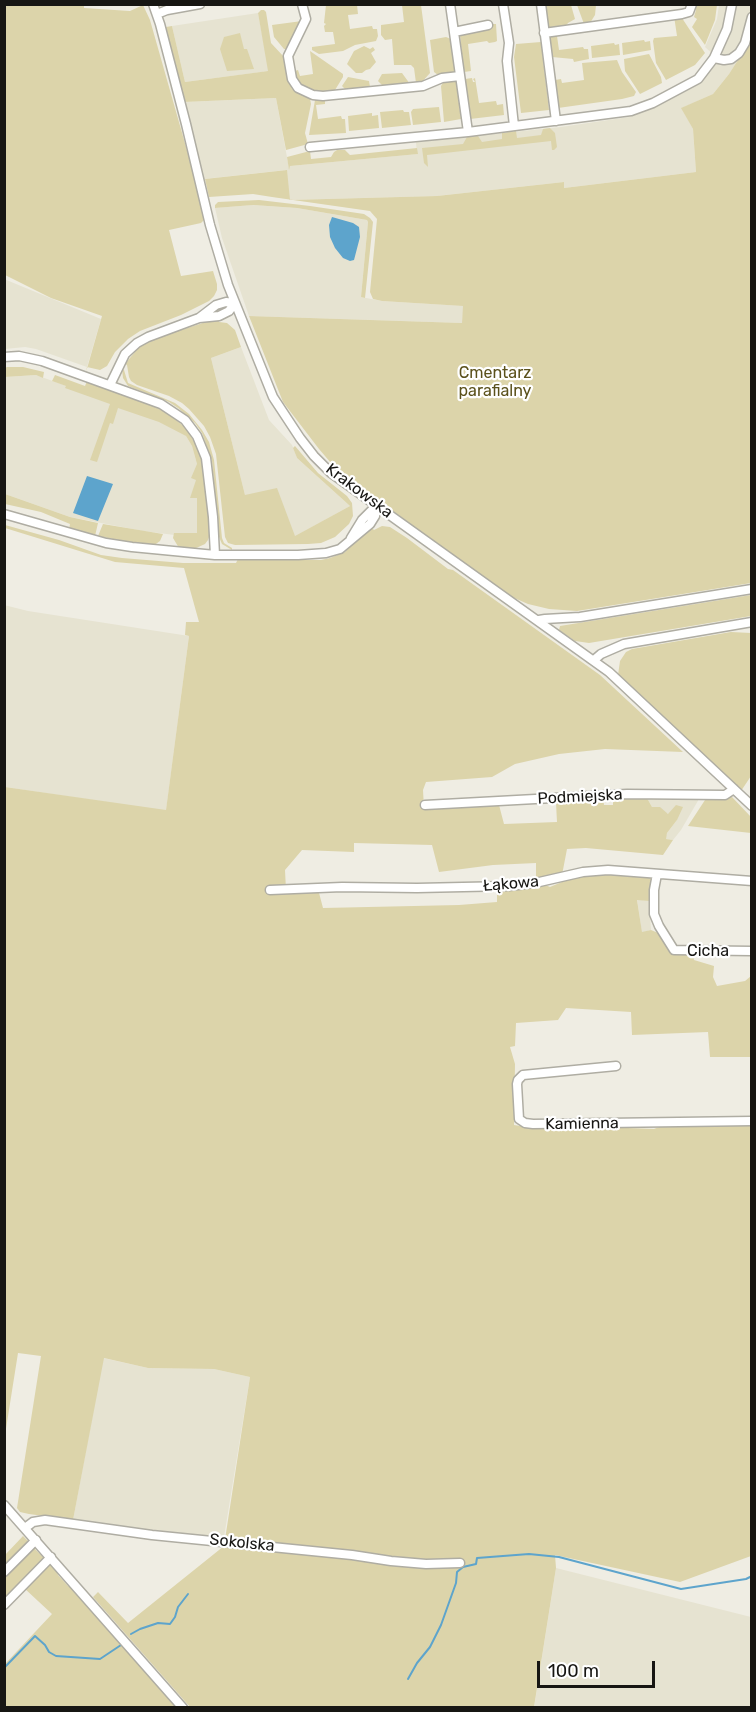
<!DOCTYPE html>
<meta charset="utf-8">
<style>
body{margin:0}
#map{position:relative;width:756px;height:1712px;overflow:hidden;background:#efede3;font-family:Rubik,sans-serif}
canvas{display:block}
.frame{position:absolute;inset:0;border:6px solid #171613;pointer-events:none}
.scale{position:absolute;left:537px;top:1661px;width:118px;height:27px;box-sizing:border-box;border:3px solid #171613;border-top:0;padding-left:8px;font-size:18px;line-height:21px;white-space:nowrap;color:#171613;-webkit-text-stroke:4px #fff;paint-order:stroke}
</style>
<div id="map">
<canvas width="756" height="1712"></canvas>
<div class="frame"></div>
<div class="scale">100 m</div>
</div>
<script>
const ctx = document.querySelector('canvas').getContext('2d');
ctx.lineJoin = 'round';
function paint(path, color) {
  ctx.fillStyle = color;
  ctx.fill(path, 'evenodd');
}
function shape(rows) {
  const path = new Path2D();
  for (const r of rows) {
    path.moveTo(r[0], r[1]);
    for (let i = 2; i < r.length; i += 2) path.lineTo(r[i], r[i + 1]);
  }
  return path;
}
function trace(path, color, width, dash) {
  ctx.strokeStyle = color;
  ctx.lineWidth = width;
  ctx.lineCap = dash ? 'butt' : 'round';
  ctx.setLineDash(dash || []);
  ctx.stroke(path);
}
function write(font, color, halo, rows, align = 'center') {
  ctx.font = font + ' Rubik,sans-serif';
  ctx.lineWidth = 4.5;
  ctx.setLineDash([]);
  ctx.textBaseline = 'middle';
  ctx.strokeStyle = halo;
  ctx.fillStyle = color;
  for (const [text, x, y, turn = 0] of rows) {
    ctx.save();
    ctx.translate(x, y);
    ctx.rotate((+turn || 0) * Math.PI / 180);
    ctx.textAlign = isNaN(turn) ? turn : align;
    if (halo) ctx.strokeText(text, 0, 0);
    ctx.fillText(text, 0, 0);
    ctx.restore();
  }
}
paint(shape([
 [719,5,751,5,752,34,750,41,729,74,713,94,682,108,693,129,696,172,564,188,564,182,437,196,289,200,286,170,204,179,184,102,276,98,289,168,290,166,417,154,416,142,561,127,629,117,653,106,703,80,716,64,718,59,705,47,717,19],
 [258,13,269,71,185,82,172,26],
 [252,205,297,208,367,220,368,222,361,297,382,301,464,306,462,323,249,316,222,238,215,208],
 [4,279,101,319,87,367,36,349,25,347,5,349],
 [241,347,269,420,292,445,297,458,350,506,294,537,245,495,211,358],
 [36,375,175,425,186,436,192,446,197,464,198,538,143,531,70,517,5,494,5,377],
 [4,605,28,611,189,636,166,811,5,787],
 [647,798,699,799,681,830,673,840,665,839,667,833,677,820,668,814,652,807],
 [637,899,649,901,651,930,642,933],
 [103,1358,148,1368,214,1369,250,1377,224,1537,118,1527,73,1520],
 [556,1568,751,1617,751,1707,534,1708]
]), '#e6e3d1');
paint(shape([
 [4,5,84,5,84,8,130,11,143,5,150,20,192,168,205,219,201,223,169,230,181,276,213,271,217,284,217,290,214,296,209,301,181,315,140,331,128,339,115,352,107,366,100,370,87,367,86,372,102,316,51,298,5,275],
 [326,5,357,5,358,14,348,15,350,29,372,26,373,29,377,29,378,36,376,41,355,45,343,51,319,54,312,50,312,47,335,44,333,32,325,32,324,26,326,24,324,23],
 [402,5,421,5,430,73,422,82,416,83,414,68,411,65,394,65,392,39,385,40,381,35,381,25,404,22],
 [545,5,571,5,575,19,568,23,565,27,549,28],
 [577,5,596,5,595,15,590,23,584,24],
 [695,5,717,5,715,20,705,45,692,27,697,19,694,17,696,10],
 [261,10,264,10,266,12,271,43,284,57,292,89,304,94,310,98,311,104,305,133,308,144,286,150,276,98,184,102,166,27,172,26,185,82,268,71,258,13],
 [680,15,705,53,695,65,666,80,656,63,653,41,654,38,677,36,674,16],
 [302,21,288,49,284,49,274,37,272,25],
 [492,24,496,24,497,41,495,42,489,43,487,41,468,44,471,71,464,72,460,35,464,33,492,29],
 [240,33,244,49,247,49,254,69,227,71,220,49,224,37],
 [563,33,564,35,557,36,559,50,583,47,584,49,588,49,589,59,574,62,573,59,552,57,549,38,550,36],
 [751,34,751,583,577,611,549,609,528,604,512,597,487,580,337,470,319,449,283,402,249,316,462,323,463,306,382,301,373,299,370,292,377,219,370,211,272,197,253,194,209,197,205,179,287,170,290,200,437,196,564,182,564,188,696,172,693,129,681,108,713,94,729,74,750,41],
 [446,37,451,39,456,73,438,75,434,72,430,40],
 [644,40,645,42,650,41,651,50,623,55,622,43],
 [541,42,549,110,521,113,514,57,516,44],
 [614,43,615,45,619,44,620,55,592,58,591,46],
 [364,46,370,49,373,47,375,50,371,53,376,62,370,69,366,70,362,73,356,73,347,64,354,51],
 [310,51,343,74,343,77,335,90,318,92,313,91,301,86,297,82,294,72,295,71,298,70,300,76,313,74],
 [649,54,661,77,662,83,640,94,625,71,624,59],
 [617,60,622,72,636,92,634,96,622,99,558,108,555,80,561,79,562,83,584,80,582,63],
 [402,73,410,84,383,86,378,81,382,74],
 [348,77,369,81,370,87,345,89,342,86],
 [472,78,473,82,475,82,473,79,475,78,479,103,496,101,497,105,503,104,504,115,470,119,465,79],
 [454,79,456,81,461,119,444,122,441,86,444,81],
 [317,99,325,100,325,104,316,105,318,119,341,116,342,119,345,119,346,133,309,135,315,100],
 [439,107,441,122,413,125,411,112,413,109],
 [403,110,404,112,409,112,411,125,382,128,380,112],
 [372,113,372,116,378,115,379,128,349,131,348,116],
 [550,128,555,133,557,147,554,150,552,150,551,141,427,155,428,167,424,163,422,148,463,144,467,137,478,136,482,142,502,139,502,133,516,131,517,138,541,135,543,129],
 [417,148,418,154,290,166,289,170,287,157,310,151,311,159,331,157,334,152,337,150,345,150,350,155],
 [259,200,310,206,364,214,370,218,373,222,365,298,361,297,368,222,367,220,297,208,253,205,215,208,215,205,218,202],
 [218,318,219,322,227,323,235,330,241,347,211,358,245,495,277,488,295,536,350,506,297,458,293,448,295,446,318,473,347,496,352,503,353,516,349,524,335,537,321,543,308,544,235,545,228,543,225,537,216,454,210,437,204,426,189,409,182,403,169,396,137,385,131,381,129,377,127,365,125,364,139,347,160,337],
 [7,367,23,367,44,372,43,378,36,375,5,377,5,368],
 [122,369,124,370,128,383,175,403,189,414,202,430,209,442,214,460,222,538,224,543,232,548,232,550,222,544,219,537,212,461,202,433,195,423,178,408,169,402,128,386,123,378],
 [55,375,85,386,87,381,130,396,166,412,186,428,196,445,202,461,210,534,208,540,205,544,194,549,179,548,173,538,174,533,197,533,197,498,190,498,196,480,191,478,197,464,192,446,186,436,159,422,118,408,113,424,110,423,97,462,90,460,110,404,65,388,66,386,52,381],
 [5,494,70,517,98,523,95,536,69,529,70,524,41,512,5,504],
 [103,524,163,534,160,541,153,546,133,543,98,536],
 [5,525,59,540,101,555,122,558,183,563,236,563,238,559,287,560,321,560,330,558,345,552,371,527,374,530,382,526,390,527,407,538,448,569,453,570,600,675,683,752,605,749,559,754,515,764,492,777,426,782,423,790,424,808,499,805,504,824,557,822,556,803,558,801,603,797,604,805,613,805,613,797,647,798,652,807,660,807,668,814,676,805,683,807,677,820,667,833,666,839,673,840,663,855,586,848,567,849,562,875,536,880,536,863,493,865,439,872,432,845,354,843,354,852,302,850,285,870,286,890,318,889,323,908,459,905,497,902,497,891,543,884,550,887,581,874,593,873,651,876,649,901,637,900,642,932,651,930,663,935,667,946,671,952,692,953,694,960,714,966,713,977,717,986,745,981,751,976,751,1057,710,1057,708,1032,632,1035,631,1012,566,1008,558,1020,516,1023,515,1046,510,1047,515,1064,514,1125,533,1128,628,1128,654,1129,659,1127,751,1125,751,1556,680,1582,555,1555,556,1568,534,1707,190,1707,93,1597,98,1592,128,1623,224,1546,250,1377,214,1369,148,1368,104,1358,73,1520,29,1514,20,1512,17,1508,41,1356,18,1353,5,1435,5,787,166,810,189,636,185,635,186,622,199,622,184,568,115,562,5,528],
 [751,595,751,616,589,643,575,641,559,630,560,626],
 [731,632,751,633,751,776,741,791,618,675,620,661,626,652,632,649],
 [713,797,732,797,751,817,751,833,688,826,705,800],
 [23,1536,29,1542,5,1567,5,1555],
 [32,1546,45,1559,5,1602,5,1575],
 [50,1563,57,1571,58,1575,68,1586,71,1587,178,1707,5,1707,4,1665,52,1614,24,1588]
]), '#dcd4aa');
paint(shape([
 [332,217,353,223,359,227,360,237,354,260,350,261,343,258,335,248,330,237,329,225],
 [87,476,113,484,98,521,73,513]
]), '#5da4cc');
trace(shape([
 [131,1634,140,1629,158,1623,170,1624,175,1617,178,1607,188,1594],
 [4,1668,35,1636,45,1645,49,1652,56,1656,100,1659,121,1645],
 [408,1679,417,1663,430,1647,441,1625,456,1583,457,1572,463,1567,476,1564,477,1558,529,1554,559,1557,681,1589,746,1579,752,1576]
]), '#5da4cc', 2);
const minor = shape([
 [153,4,160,24,186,124,210,225,228,285,273,397,300,438,314,456,331,473,609,672,752,806],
 [302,4,306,19,288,56,292,79,298,88,313,95,323,96,423,86,442,78,460,76],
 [450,4,468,132],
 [503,4,509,43,507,61,514,126],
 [541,4,556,121],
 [157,14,167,10,200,4],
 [454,32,488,25],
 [544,33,682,14,689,12,692,4],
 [714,58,724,60,731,59,739,53,745,43,752,17],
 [310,147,468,132,631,111,653,103,698,79,714,58,727,29,732,4],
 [199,318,216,305,226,302,235,303],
 [4,357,19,356,42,361,161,404,185,420,197,436,206,458,213,517,215,555],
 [110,385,125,354,137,343,148,337,199,318,219,316,229,311,235,303],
 [4,514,106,543,132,547,215,555,298,555,326,553,340,549,370,524,375,516,376,506],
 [351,538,362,520,376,506],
 [539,620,545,619,580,617,752,589],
 [594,660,601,654,624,644,752,622],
 [425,805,627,794,725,795,734,789],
 [657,874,654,890,654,914,659,926,674,950,752,951],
 [270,890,342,887,417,888,509,886,535,883,583,872,608,870,752,881],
 [616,1066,523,1075,518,1080,517,1084,519,1119,525,1123,533,1124,752,1121],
 [4,1505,183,1708],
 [25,1528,33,1522,45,1520,152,1535,352,1555,391,1561,426,1564,460,1563],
 [4,1572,36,1540],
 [4,1605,51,1557]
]);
trace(minor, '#afada3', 11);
trace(minor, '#fff', 8);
write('16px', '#5b511b', '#fff', [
 ["Cmentarz",495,373],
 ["parafialny",495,391]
]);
write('16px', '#171613', '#fff', [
 ["Krakowska",359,491,37],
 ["Podmiejska",580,797,-3],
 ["Łąkowa",511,884,-5],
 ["Cicha",708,951],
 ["Kamienna",582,1124,-1],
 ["Sokolska",242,1543,6]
]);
</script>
